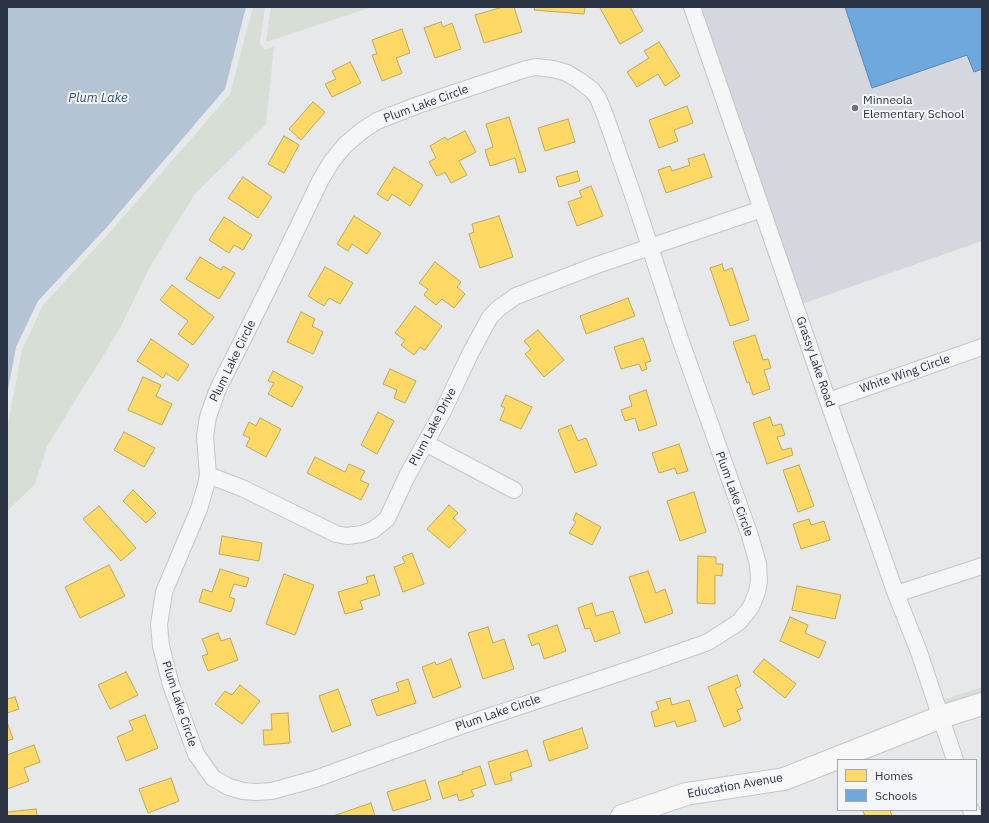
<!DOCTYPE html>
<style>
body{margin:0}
#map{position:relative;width:989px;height:823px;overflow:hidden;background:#e6e8ea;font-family:"IBM Plex Sans",sans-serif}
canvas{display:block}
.frame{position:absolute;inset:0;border:8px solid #2b3445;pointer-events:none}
.legend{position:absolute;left:837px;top:759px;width:140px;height:52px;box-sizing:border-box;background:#f4f6f9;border:1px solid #a4a8b1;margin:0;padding:5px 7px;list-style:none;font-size:12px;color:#2b3445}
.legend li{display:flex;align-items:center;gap:8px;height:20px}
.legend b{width:20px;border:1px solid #a4a8b1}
</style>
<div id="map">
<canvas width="989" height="823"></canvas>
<div class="frame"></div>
<ul class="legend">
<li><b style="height:11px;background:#ffd966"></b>Homes</li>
<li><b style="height:11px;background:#6fa8dc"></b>Schools</li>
</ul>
</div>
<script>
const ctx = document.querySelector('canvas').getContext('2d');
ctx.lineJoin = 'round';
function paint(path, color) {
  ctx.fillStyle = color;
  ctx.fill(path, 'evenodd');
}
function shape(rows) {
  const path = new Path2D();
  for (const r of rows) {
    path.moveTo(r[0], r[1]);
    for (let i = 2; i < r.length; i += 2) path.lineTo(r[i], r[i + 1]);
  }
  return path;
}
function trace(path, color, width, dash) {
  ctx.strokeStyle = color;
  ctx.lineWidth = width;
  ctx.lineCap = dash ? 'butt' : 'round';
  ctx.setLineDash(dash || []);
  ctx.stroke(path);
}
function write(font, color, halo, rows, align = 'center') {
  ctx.font = font + ' "IBM Plex Sans",sans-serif';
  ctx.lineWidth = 4;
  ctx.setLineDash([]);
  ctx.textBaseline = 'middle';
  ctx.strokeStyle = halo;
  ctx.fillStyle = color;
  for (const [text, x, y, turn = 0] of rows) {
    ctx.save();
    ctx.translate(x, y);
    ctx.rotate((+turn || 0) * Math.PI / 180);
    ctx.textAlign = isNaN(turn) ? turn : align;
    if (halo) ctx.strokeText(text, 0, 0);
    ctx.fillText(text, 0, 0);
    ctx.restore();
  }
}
paint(shape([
 [692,7,982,7,982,241,796,306]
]), '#d4d7dd');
paint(shape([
 [253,7,265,7,260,43,262,47,265,49,274,47,266,124,194,195,151,265,119,330,47,446,35,484,7,511,7,430,22,350,43,305,111,231,230,94],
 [271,7,372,7,266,42],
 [982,687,982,695,945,707,943,700]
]), '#d6ded6');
paint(shape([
 [7,7,246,7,225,89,107,227,38,301,16,347,7,395]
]), '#b4c4d5');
const homes = shape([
 [503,7,514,7,522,32,484,43,475,15,503,7],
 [535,7,585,7,584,14,534,10,535,7],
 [602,7,630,7,643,31,620,44,600,8,602,7],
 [441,22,443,27,452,23,461,49,435,58,424,28,441,22],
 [402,29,410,53,396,58,402,73,382,81,372,55,377,54,372,40,402,29],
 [659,42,680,76,665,86,658,74,637,87,627,72,649,58,644,51,659,42],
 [350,62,361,83,332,97,325,84,336,79,332,71,350,62],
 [313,102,325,112,301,140,289,129,313,102],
 [687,106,693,123,674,130,678,141,659,148,649,120,687,106],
 [509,117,526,171,519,173,515,158,490,166,485,150,493,147,486,124,509,117],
 [568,119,575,142,545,151,538,128,568,119],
 [465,131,476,152,459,161,467,175,451,183,445,172,437,176,429,162,436,158,430,146,445,137,447,140,465,131],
 [284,136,299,145,284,173,268,164,284,136],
 [704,154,712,177,666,193,658,170,670,166,672,171,690,165,688,159,704,154],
 [394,167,423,185,410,206,392,194,388,201,377,194,394,167],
 [577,171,580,181,559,187,556,177,577,171],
 [243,177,272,197,258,218,228,198,243,177],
 [591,186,603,216,577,226,568,202,582,197,579,191,591,186],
 [354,216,381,233,367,254,352,244,348,251,337,244,354,216],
 [499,216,513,257,480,268,469,234,474,232,472,224,499,216],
 [224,217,252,235,243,250,234,245,229,253,209,240,224,217],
 [200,257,221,270,223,266,235,273,219,299,186,279,200,257],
 [435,262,461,282,457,287,465,294,454,308,442,299,436,305,424,295,428,289,419,283,435,262],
 [722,264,724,271,732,268,749,320,730,326,710,268,722,264],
 [325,267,353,283,340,304,329,298,324,306,308,296,325,267],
 [172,285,214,317,193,345,178,334,188,321,160,300,172,285],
 [628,298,635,316,586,334,580,316,628,298],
 [415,306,442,326,425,350,420,347,414,355,401,345,405,340,395,333,415,306],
 [301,312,315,319,312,326,323,332,313,354,287,342,301,312],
 [538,330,564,360,544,377,525,354,531,349,524,341,538,330],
 [755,335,763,360,768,359,771,368,764,370,770,389,753,395,749,382,747,383,733,342,755,335],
 [643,338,651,361,645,363,647,369,642,371,639,364,621,369,614,347,643,338],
 [151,339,189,365,178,381,166,373,163,378,137,361,151,339],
 [390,369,416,381,405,403,394,398,397,390,383,384,390,369],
 [273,371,303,387,292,407,268,394,274,383,268,381,273,371],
 [143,377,161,385,156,396,172,404,162,425,128,410,143,377],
 [646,390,657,425,639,431,635,418,625,421,621,410,632,406,629,396,646,390],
 [506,395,532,407,521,429,500,420,505,408,501,406,506,395],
 [378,412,394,421,377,454,361,445,378,412],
 [770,417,773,426,781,424,785,435,777,437,782,450,791,448,793,455,767,464,753,423,770,417],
 [260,418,281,429,266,457,246,446,250,438,243,435,249,422,256,426,260,418],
 [571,425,578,441,586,438,597,465,575,473,558,430,571,425],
 [124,432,155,448,144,467,114,450,124,432],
 [679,444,688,471,677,474,675,468,659,473,652,453,679,444],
 [315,457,345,472,349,464,365,471,360,480,369,484,361,500,307,473,315,457],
 [799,465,814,506,798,512,783,470,799,465],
 [133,490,156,513,146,523,123,501,133,490],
 [694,492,706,532,680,541,667,501,694,492],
 [449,505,458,513,453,518,466,530,449,548,427,529,449,505],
 [99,506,136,548,121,561,83,519,99,506],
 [576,513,601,527,592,545,569,533,576,522,573,520,576,513],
 [809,519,811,525,824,521,830,540,801,549,793,524,809,519],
 [222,536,262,543,259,561,219,554,222,536],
 [412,553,424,584,403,592,394,567,405,563,402,557,412,553],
 [698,556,716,557,716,564,723,564,722,576,715,575,715,604,697,603,698,556],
 [109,565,125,596,80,618,65,587,109,565],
 [220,569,249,578,246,587,234,584,229,597,235,599,231,612,199,602,203,589,212,592,220,569],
 [648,571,656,593,665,589,673,613,645,623,629,577,648,571],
 [284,574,314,585,295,635,266,624,284,574],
 [374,575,380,595,360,601,363,609,345,614,338,592,368,583,366,577,374,575],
 [797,586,841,595,835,619,792,610,797,586],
 [592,603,596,616,613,611,620,633,595,642,590,628,585,629,578,608,592,603],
 [790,617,808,625,805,633,826,642,819,658,780,641,790,617],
 [557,625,566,651,544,659,539,643,532,646,528,635,557,625],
 [488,627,493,643,504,639,514,669,483,679,468,633,488,627],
 [218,633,221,641,230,638,238,660,208,671,202,656,208,654,202,639,218,633],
 [451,659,461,687,433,698,422,667,435,662,436,665,451,659],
 [764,659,796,684,785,698,753,672,764,659],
 [126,672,138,695,110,709,98,685,126,672],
 [737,675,741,686,735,689,743,708,737,710,741,720,724,727,708,687,737,675],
 [408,679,416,703,377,716,371,700,399,691,396,683,408,679],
 [240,685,260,701,242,724,215,704,225,691,232,695,240,685],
 [338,689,351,725,332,732,319,696,338,689],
 [15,697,19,709,7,713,7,699,15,697],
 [670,698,672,705,689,700,696,721,677,727,675,721,655,727,651,712,659,709,656,702,670,698],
 [288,713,290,743,264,745,263,730,272,730,271,714,288,713],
 [145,715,158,748,126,761,117,737,133,730,129,721,145,715],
 [7,722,13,739,7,741,7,722],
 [582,728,588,748,549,761,543,741,582,728],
 [34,745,40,762,24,768,29,781,7,789,7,755,34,745],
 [527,750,532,766,510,773,512,780,495,785,488,762,527,750],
 [480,766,486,785,471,790,474,796,459,801,457,794,443,799,438,782,463,774,462,772,480,766],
 [171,778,179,801,148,813,139,789,171,778],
 [425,780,431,799,393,811,387,792,425,780],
 [371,803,375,816,333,816,371,803],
 [36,809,37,816,7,816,7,812,36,809],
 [865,810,890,810,892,816,865,816,863,811,865,810]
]);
paint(homes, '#ffd966');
trace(homes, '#bfa85c', 1);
const schools = shape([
 [845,7,982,7,982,69,974,72,967,55,872,88,845,7]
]);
paint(schools, '#6fa8dc');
trace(schools, '#5b85af', 1);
const street = shape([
 [692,7,828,401,896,594,919,652,955,760],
 [536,67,553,69,567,73,580,81,592,90,598,98,605,115,635,201,679,336,750,536,758,564,759,581,757,592,751,607,739,622,708,642,649,663,458,727,315,779,272,791,256,792,243,791,229,787,213,778,196,754,171,685,161,646,159,625,164,592,199,509,206,485,208,475,205,436,208,417,217,391,270,285,321,179,332,161,345,145,363,130,377,121,418,105,526,69,536,67],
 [828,401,982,347],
 [425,443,514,490],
 [208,475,242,488,336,534,347,536,362,534,373,530,387,519,407,476,443,411,471,352,490,317,499,308,516,296,597,265,762,209],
 [896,594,982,566],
 [971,810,973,816]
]);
const secondary = shape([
 [622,816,686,794,784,779,941,717,982,704]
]);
trace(street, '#c4c6c8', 18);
trace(secondary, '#c4c6c8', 24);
trace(street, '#f5f6f7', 16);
trace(secondary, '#f8f8f8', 22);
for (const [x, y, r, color] of [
 [855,108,4,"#6c737f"]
]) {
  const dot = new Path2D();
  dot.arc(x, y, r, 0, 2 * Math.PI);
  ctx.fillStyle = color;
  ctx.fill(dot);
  trace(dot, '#f4f6f9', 1.5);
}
write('12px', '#2b3445', '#f4f6f9', [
 ["Minneola",863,101],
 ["Elementary School",863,115]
], 'left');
write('12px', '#2b3445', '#f4f6f9', [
 ["Plum Lake Circle",426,104,-20],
 ["Plum Lake Circle",233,361,-64],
 ["Grassy Lake Road",815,362,71],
 ["White Wing Circle",905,374,-19],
 ["Plum Lake Drive",433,427,-62],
 ["Plum Lake Circle",734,494,70],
 ["Plum Lake Circle",179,704,72],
 ["Plum Lake Circle",498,713,-19],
 ["Education Avenue",735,786,-10]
]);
write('italic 13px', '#34527a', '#f4f6f9', [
 ["Plum Lake",98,98]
]);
</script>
